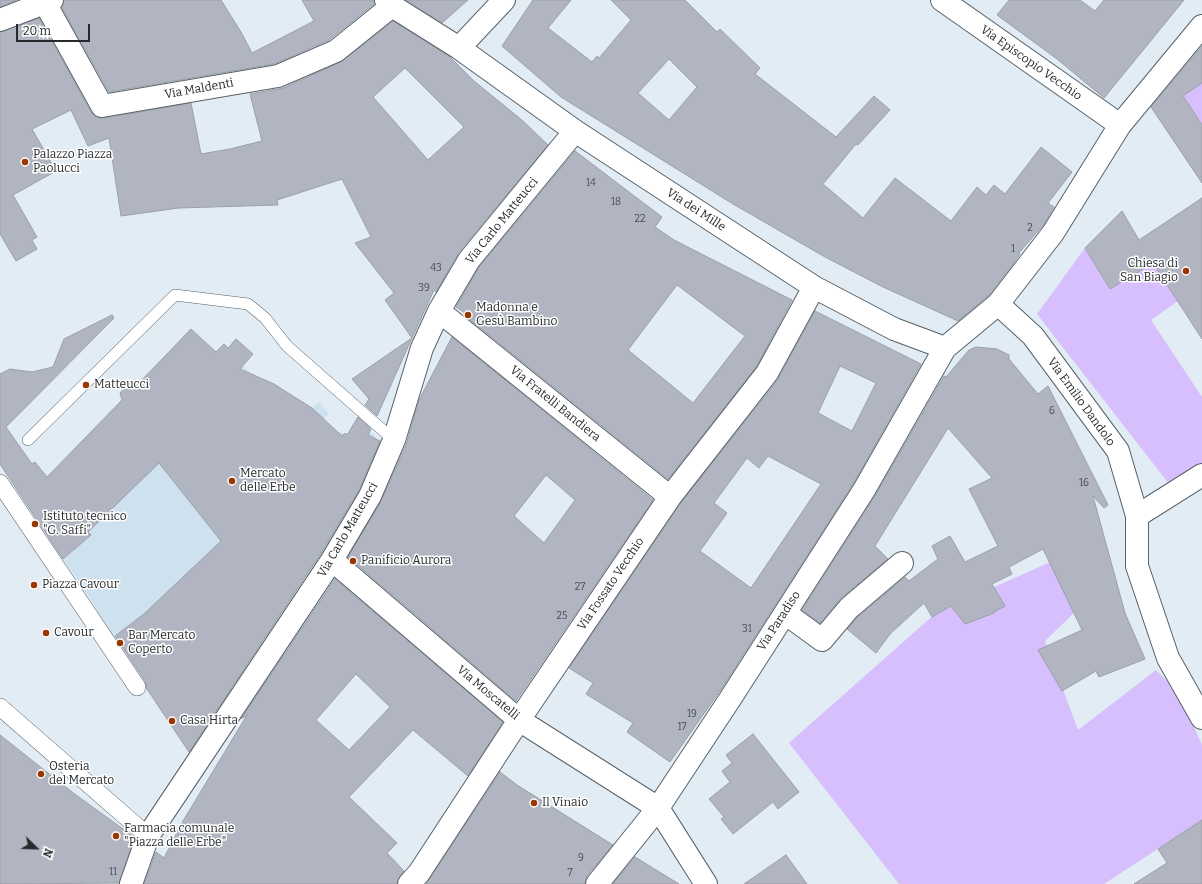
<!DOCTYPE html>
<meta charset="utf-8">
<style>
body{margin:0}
#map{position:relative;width:1202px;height:884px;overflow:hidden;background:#e1ecf4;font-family:Bitter,serif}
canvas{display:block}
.north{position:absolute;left:16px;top:828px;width:40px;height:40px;-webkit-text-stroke:3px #fff;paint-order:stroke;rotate:113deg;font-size:11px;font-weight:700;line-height:16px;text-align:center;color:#262a2d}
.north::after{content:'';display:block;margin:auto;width:14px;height:18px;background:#262a2d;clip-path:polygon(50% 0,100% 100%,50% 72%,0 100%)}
.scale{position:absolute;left:16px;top:24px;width:74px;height:18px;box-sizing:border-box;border:2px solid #262a2d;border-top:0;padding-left:5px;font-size:12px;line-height:14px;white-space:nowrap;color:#262a2d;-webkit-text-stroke:3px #fff;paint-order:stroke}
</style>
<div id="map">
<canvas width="1202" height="884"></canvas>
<div class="north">N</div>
<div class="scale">20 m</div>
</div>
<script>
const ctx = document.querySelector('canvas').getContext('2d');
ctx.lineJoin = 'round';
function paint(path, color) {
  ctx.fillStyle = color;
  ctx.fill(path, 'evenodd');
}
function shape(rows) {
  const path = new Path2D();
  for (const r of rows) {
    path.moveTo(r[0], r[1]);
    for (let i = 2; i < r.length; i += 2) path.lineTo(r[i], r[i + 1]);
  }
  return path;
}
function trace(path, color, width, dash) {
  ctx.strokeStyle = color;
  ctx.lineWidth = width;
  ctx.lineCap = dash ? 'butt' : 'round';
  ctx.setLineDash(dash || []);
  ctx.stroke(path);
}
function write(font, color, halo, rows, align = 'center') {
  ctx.font = font + ' Bitter,serif';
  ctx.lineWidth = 3;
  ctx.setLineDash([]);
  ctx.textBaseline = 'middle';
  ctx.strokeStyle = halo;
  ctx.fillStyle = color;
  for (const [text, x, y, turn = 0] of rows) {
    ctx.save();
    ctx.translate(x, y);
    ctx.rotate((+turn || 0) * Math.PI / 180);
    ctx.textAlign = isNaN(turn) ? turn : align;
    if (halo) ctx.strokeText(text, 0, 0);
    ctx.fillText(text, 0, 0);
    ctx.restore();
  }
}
paint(shape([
 [236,339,253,354,243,366,250,373,275,384,286,392,308,416,311,409,319,402,329,414,321,421,331,431,348,434,354,423,376,436,369,447,380,452,313,571,297,555,155,629,144,614,112,637,83,587,63,560,91,535,73,510]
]), '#cee1ee');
paint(shape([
 [1202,83,1202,125,1183,96],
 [1085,248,1110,289,1153,263,1178,301,1151,320,1202,397,1202,464,1169,484,1037,314],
 [1055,560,1076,611,1045,641,1078,730,1156,670,1178,692,1202,745,1202,820,1104,884,899,884,789,743,936,613]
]), '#d7befc');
const building = shape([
 [0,0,17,0,0,7,0,0],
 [64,0,221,0,241,32,252,53,314,21,302,0,374,0,374,4,329,40,274,64,109,92,62,8,64,0],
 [406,0,468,0,442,23,406,0],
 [533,0,571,0,548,28,592,62,597,56,599,58,631,20,611,0,685,0,717,32,720,29,760,68,755,74,836,137,874,96,890,110,858,145,856,144,823,184,863,218,895,178,951,221,977,187,986,195,994,185,1005,194,1041,147,1072,172,1048,203,1054,207,1044,224,1019,253,1020,254,1010,268,989,295,958,321,883,287,825,257,733,204,561,97,502,46,533,0],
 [669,59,697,87,669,120,638,93,669,59],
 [1009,0,1080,0,1095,11,1104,0,1184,0,1104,98,1057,59,997,15,1009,0],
 [39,18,91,112,96,117,104,118,191,103,201,154,230,149,262,141,250,94,283,88,341,62,393,21,449,56,474,81,523,121,548,145,459,252,436,292,434,290,412,338,385,300,394,293,355,243,371,237,342,179,277,200,278,205,179,208,121,216,109,138,88,146,71,110,32,129,56,171,13,195,37,237,32,240,37,249,16,261,0,234,0,32,39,18],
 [405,68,464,127,428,160,373,97,405,68],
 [1202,46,1202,83,1183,96,1202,125,1202,183,1151,107,1202,46],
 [575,151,662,217,655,227,674,240,792,300,757,366,668,479,464,315,465,313,456,307,479,267,575,151],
 [677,285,745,336,693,403,628,350,677,285],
 [1202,198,1202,339,1153,263,1110,289,1085,248,1122,211,1139,240,1202,198],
 [815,311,921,364,853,484,722,688,670,762,627,732,633,723,586,694,593,683,569,668,680,504,777,381,815,311],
 [840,366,876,383,852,431,818,413,840,366],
 [768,456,821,484,751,588,700,551,727,513,714,503,747,458,759,468,768,456],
 [112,315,114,318,6,427,32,464,35,462,47,477,122,400,120,393,131,381,139,383,191,329,216,352,224,344,228,348,236,339,253,354,240,369,274,384,312,408,342,436,345,433,347,435,358,417,371,429,368,435,380,441,359,490,321,553,189,752,147,689,145,681,115,636,144,614,221,541,159,463,88,532,91,535,63,559,0,464,0,374,10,369,32,372,53,367,64,339,112,315],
 [452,337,653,500,516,701,348,557,381,501,406,445,419,400,452,337],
 [546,475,575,500,544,543,514,516,546,475],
 [412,338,386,396,377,416,365,405,369,399,352,379,412,338],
 [976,347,997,349,1009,355,1009,359,1038,394,1048,386,1108,505,1104,508,1093,496,1125,613,1145,659,1099,677,1096,671,1062,691,1038,650,1082,630,1043,549,1009,567,1012,574,992,584,1005,606,994,612,994,613,965,624,951,606,932,617,924,603,890,634,876,653,847,629,858,617,905,577,909,581,938,559,932,546,950,536,965,562,998,546,969,489,992,478,948,428,875,546,888,559,841,598,820,623,802,610,875,496,944,376,946,377,969,350,976,347],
 [335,579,503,722,468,776,413,730,349,797,397,843,387,853,404,871,400,876,397,884,144,884,156,852,164,858,183,821,247,715,241,719,335,579],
 [356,674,390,707,349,750,316,720,356,674],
 [753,734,799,792,778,809,773,802,733,834,721,819,724,817,709,799,730,782,722,771,732,763,726,755,753,734],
 [0,735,72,792,134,837,119,883,0,884,0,735],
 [500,772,517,785,613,845,587,876,585,884,426,884,500,772],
 [1202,820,1202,884,1134,884,1167,863,1158,849,1202,820],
 [786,855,807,884,744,884,786,855],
 [635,857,679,884,613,884,635,857]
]);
paint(building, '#b1b5c1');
trace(building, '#9b9faa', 1);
const service = shape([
 [28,440,175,295,248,304,265,318,287,346,394,440]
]);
const pedestrian = shape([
 [0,483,137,687],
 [0,707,148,836]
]);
const minor = shape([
 [386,0,392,6,459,48,575,131,814,287,894,329,945,348],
 [942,0,1120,125],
 [45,3,102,106,278,76,336,51,392,6],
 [0,20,52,0],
 [459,48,504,0],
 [998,304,1033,336,1118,451,1137,516,1137,566,1168,658,1202,718],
 [439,311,670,497],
 [1137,516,1202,475],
 [332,560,519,720,658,808,706,884],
 [785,613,822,640,849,608,902,563],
 [131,884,148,836,332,560,370,496,394,440,422,348,439,311,469,260,575,131],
 [409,884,419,873,519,720,670,497,767,373,814,287],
 [597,884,658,808,730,699,864,490,945,348,998,304,1053,233,1120,125,1202,26]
]);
trace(service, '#586269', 12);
trace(pedestrian, '#586269', 18);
trace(minor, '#586269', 24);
trace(service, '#fff', 11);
trace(pedestrian, '#fff', 17);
trace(minor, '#fff', 22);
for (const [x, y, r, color] of [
 [25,162,4,"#9a3602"],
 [1186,271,4,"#9a3602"],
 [468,315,4,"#9a3602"],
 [86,385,4,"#9a3602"],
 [232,481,4,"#9a3602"],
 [35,524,4,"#9a3602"],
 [353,561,4,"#9a3602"],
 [34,585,4,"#9a3602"],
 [46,633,4,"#9a3602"],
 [120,643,4,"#9a3602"],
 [172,721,4,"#9a3602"],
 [41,774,4,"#9a3602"],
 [534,803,4,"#9a3602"],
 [116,836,4,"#9a3602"]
]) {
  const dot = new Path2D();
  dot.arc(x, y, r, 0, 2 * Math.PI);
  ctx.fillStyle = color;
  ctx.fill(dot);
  trace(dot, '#fff', 1.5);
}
write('10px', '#494d52', null, [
 ["14",591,183],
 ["18",616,202],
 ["22",640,219],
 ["2",1030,228],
 ["1",1013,249],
 ["43",436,268],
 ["39",424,288],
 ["6",1052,411],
 ["16",1084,483],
 ["27",580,587],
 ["25",562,616],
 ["31",747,629],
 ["19",692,714],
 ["17",682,727],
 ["9",581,858],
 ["11",113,872],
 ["7",570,873]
]);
write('12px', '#262a2d', '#fff', [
 ["Via Episcopio Vecchio",1031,63,35],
 ["Via Maldenti",199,89,-10],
 ["Via dei Mille",696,210,33],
 ["Via Carlo Matteucci",502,221,-51],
 ["Via Emilio Dandolo",1081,402,54],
 ["Via Fratelli Bandiera",555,404,39],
 ["Via Carlo Matteucci",348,530,-60],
 ["Via Fossato Vecchio",611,584,-56],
 ["Via Paradiso",779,621,-57],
 ["Via Moscatelli",488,693,40]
]);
write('12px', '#262a2d', '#fff', [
 ["Palazzo Piazza",33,155],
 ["Paolucci",33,169],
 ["Chiesa di",1178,264,"right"],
 ["San Biagio",1178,278,"right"],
 ["Madonna e",476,308],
 ["Gesù Bambino",476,322],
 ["Matteucci",94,385],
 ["Mercato",240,474],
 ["delle Erbe",240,488],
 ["Istituto tecnico",43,517],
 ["\"G. Saffi\"",43,531],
 ["Panificio Aurora",361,561],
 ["Piazza Cavour",42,585],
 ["Cavour",54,633],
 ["Bar Mercato",128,636],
 ["Coperto",128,650],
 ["Casa Hirta",180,721],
 ["Osteria",49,767],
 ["del Mercato",49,781],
 ["Il Vinaio",542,803],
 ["Farmacia comunale",124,829],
 ["\"Piazza delle Erbe\"",124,843]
], 'left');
</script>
